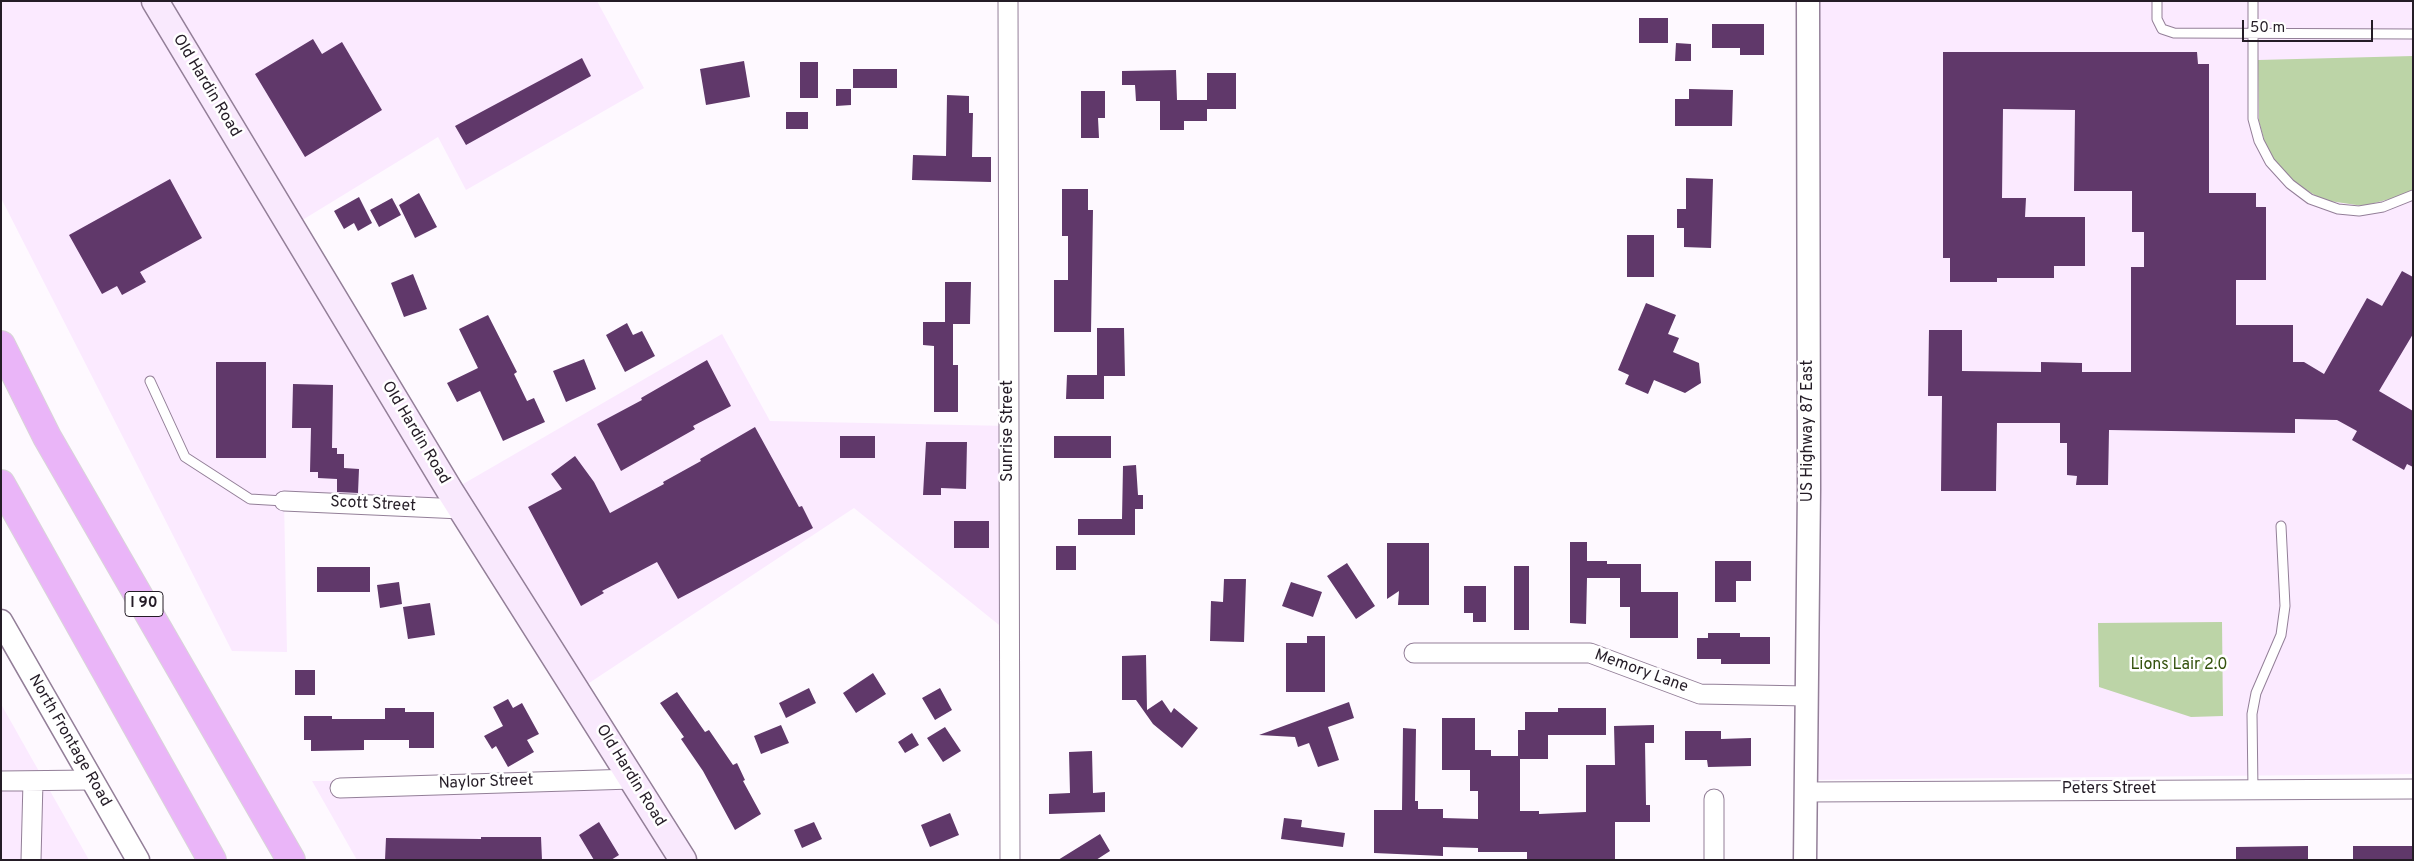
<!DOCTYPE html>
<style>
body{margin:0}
#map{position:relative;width:2414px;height:861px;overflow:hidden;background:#fef9ff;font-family:Overpass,sans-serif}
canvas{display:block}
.frame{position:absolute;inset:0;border:2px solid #241c26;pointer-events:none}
.scale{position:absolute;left:2242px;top:20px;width:131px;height:22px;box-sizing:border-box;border:2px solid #241c26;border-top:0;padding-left:6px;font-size:15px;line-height:18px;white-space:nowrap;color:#241c26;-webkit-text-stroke:4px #fff;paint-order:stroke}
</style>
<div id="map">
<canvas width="2414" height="861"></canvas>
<div class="frame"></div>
<div class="scale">50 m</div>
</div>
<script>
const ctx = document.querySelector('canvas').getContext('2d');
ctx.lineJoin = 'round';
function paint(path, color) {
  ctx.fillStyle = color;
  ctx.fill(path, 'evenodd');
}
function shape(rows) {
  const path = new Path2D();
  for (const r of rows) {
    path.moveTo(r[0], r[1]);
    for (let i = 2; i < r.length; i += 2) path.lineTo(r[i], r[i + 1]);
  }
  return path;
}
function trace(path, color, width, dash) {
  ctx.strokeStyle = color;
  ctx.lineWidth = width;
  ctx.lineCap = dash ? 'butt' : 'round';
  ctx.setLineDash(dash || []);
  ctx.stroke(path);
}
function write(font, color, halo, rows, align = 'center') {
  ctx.font = font + ' Overpass,sans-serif';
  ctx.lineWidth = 5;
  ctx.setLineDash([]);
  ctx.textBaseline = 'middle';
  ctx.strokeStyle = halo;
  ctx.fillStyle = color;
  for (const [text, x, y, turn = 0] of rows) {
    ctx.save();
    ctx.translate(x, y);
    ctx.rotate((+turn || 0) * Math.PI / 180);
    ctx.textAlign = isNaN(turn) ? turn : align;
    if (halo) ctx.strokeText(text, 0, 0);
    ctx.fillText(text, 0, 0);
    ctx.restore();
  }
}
paint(shape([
 [1,1,597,1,644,88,466,190,438,137,291,227,451,491,722,334,770,421,1009,426,1009,633,854,508,577,691,462,509,284,501,287,652,232,651,1,198],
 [1808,1,2413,1,2413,774,1806,780],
 [1,704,89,860,1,860],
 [632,779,683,860,357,860,312,781]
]), '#fbeaff');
paint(shape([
 [2413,56,2413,190,2405,195,2363,206,2323,200,2288,179,2268,154,2259,121,2258,60],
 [2222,622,2223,716,2191,717,2099,687,2098,623]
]), '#bcd4a7');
paint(shape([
 [1639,18,1668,18,1668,43,1639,43],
 [1712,24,1764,24,1764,55,1740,55,1740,48,1712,48],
 [313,39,322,54,342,42,382,110,305,157,255,74],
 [1676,43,1691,44,1691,61,1675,61],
 [1943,52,2197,52,2198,64,2209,64,2209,193,2256,193,2256,207,2266,207,2266,280,2236,280,2236,325,2293,325,2293,362,2304,362,2324,374,2367,298,2382,306,2402,271,2413,277,2413,334,2379,391,2413,411,2413,467,2407,464,2404,470,2352,440,2357,431,2337,420,2295,419,2295,433,2109,430,2108,485,2076,485,2077,476,2067,475,2067,443,2060,443,2060,423,1997,423,1996,491,1941,491,1942,396,1928,396,1929,330,1962,330,1962,371,2041,372,2041,362,2082,363,2082,372,2131,372,2131,267,2144,267,2144,232,2132,232,2132,191,2074,191,2075,110,2003,109,2002,198,2026,198,2025,217,2085,217,2085,266,2054,266,2054,278,1997,278,1997,282,1950,282,1950,258,1943,258],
 [582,58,591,76,466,145,455,126],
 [744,61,750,97,706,105,700,69],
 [800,62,818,62,818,98,800,98],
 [853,69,897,69,897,88,853,88],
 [1176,70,1177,100,1207,100,1207,73,1236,73,1236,109,1207,109,1207,121,1184,121,1184,130,1160,130,1160,101,1136,101,1135,85,1122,85,1122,71],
 [836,89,851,89,851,105,836,106],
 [1689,89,1733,90,1732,126,1675,126,1675,99,1689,99],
 [1081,91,1105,91,1105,118,1098,118,1099,138,1081,138],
 [947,95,969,96,969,113,973,113,972,157,991,157,991,182,912,180,913,155,946,156],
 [786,112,808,112,808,129,786,129],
 [1686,178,1713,179,1711,248,1684,247,1684,228,1677,228,1677,209,1686,209],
 [170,179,202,238,140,272,146,282,122,295,117,286,102,294,69,235],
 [1062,189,1088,189,1088,210,1093,210,1091,332,1054,332,1054,280,1068,280,1068,236,1062,236],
 [419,193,437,227,415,238,399,205],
 [359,197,372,223,358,231,354,223,344,229,334,211],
 [392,198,401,215,379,227,370,210],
 [1627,235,1654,235,1654,277,1627,277],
 [413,274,427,309,404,317,391,283],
 [945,282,971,282,970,324,953,324,953,365,958,365,958,412,934,412,934,346,923,345,923,322,945,322],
 [1646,303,1676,315,1668,334,1679,338,1673,352,1699,363,1701,383,1685,393,1654,380,1648,394,1625,384,1629,375,1618,370],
 [488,315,517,372,514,374,527,401,534,398,545,422,503,441,480,391,457,402,447,383,478,368,459,329],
 [627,323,633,335,642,331,655,356,625,372,606,335],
 [1097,328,1124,328,1125,376,1104,376,1104,399,1066,399,1067,375,1097,375],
 [584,359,596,389,566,402,553,371],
 [707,360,731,406,693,426,695,429,621,471,597,424,642,400,641,398],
 [216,362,266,362,266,458,216,458],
 [293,384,333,385,332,448,337,448,337,454,344,454,344,468,359,469,358,493,337,492,337,479,318,478,318,472,310,472,311,428,292,428],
 [755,427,799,507,802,506,813,528,678,599,657,562,602,591,604,593,581,606,528,507,562,489,551,474,575,456,594,482,610,513,664,484,663,482,701,461,700,459],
 [840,436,875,436,875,458,840,458],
 [1054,436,1111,436,1111,458,1054,458],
 [926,442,967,442,966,489,941,488,941,495,923,495],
 [1136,465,1138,495,1143,495,1143,509,1135,509,1135,535,1078,535,1078,519,1122,519,1123,466],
 [954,521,989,521,989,548,954,548],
 [1570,542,1587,542,1587,561,1607,561,1607,564,1641,564,1641,592,1678,592,1678,638,1630,638,1630,607,1620,607,1620,578,1587,578,1586,624,1570,623],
 [1387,543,1429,543,1429,605,1398,605,1399,591,1387,599],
 [1056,546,1076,546,1076,570,1056,570],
 [1715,561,1751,561,1751,581,1736,581,1736,602,1715,602],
 [1347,563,1375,606,1356,619,1327,576],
 [1514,566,1529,566,1529,630,1514,630],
 [317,567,370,567,370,592,317,592],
 [1224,579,1246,579,1244,642,1210,641,1211,601,1223,602],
 [399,582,402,604,380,608,377,585],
 [1291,582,1322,592,1313,617,1282,606],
 [1464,586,1486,586,1486,622,1473,622,1473,613,1464,613],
 [430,603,435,635,408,639,403,607],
 [1708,633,1740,633,1740,637,1770,637,1770,664,1721,664,1721,659,1697,659,1697,638,1708,638],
 [1307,636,1325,636,1325,692,1286,692,1286,643,1307,643],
 [1146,655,1147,710,1162,700,1171,713,1174,708,1198,728,1182,748,1153,724,1136,700,1122,700,1122,656],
 [295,670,315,670,315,695,295,695],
 [873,673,886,694,856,713,843,693],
 [809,688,816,703,786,718,779,703],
 [940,688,952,710,935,720,922,698],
 [677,692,705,732,709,730,733,765,737,763,745,780,743,781,761,814,735,830,703,771,681,739,684,737,660,703],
 [508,699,513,708,522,703,539,734,527,740,534,752,508,767,496,746,492,749,484,736,503,726,493,707],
 [1349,702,1354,718,1328,727,1339,760,1318,767,1309,743,1298,747,1295,737,1259,735],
 [385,708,405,708,405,712,434,712,434,748,409,748,409,740,364,740,364,750,311,751,311,740,304,740,304,716,332,716,332,719,385,719],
 [1558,708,1606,708,1606,735,1548,735,1548,759,1520,759,1520,811,1539,811,1539,814,1586,812,1586,765,1615,765,1614,726,1654,725,1654,743,1645,743,1646,805,1650,805,1650,822,1615,822,1615,860,1527,860,1527,852,1478,852,1478,848,1443,847,1443,856,1374,853,1374,810,1402,810,1403,728,1416,729,1415,801,1418,801,1418,809,1443,809,1443,818,1478,819,1478,791,1470,791,1470,770,1442,770,1442,718,1475,718,1475,750,1491,750,1491,756,1518,756,1518,730,1525,730,1525,712,1558,712],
 [781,725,789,743,761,754,754,736],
 [945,727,961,751,943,762,927,738],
 [1685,731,1721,731,1721,739,1751,738,1751,766,1708,767,1707,760,1685,760],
 [912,733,919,745,905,753,898,742],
 [1092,751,1093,793,1105,792,1105,812,1049,814,1049,794,1070,793,1069,752],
 [950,813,959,835,930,847,921,825],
 [1284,818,1302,820,1301,827,1345,833,1343,847,1281,839],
 [599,822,619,855,611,860,594,860,579,835],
 [814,822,822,839,802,848,794,830],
 [1100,834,1110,851,1096,860,1058,860],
 [481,837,541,837,542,860,385,860,386,838,481,839],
 [2308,846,2308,860,2236,860,2236,847],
 [2353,846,2413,846,2413,860,2353,860]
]), '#60386a');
const service = shape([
 [2157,1,2157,19,2162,29,2174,33,2413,34],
 [2253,1,2253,119,2259,141,2270,162,2290,184,2310,199,2338,209,2359,211,2383,207,2413,195],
 [150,381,185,457,250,499,284,501],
 [2253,790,2252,714,2256,693,2281,635,2285,606,2281,526]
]);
const minor = shape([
 [1008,1,1010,860],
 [284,501,461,509],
 [1414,653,1590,653,1700,694,1807,696],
 [1,781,92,780],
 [340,788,632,779],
 [1806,792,2413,789],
 [1714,799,1714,860],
 [31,860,33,781]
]);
const tertiary = shape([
 [1,621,138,860],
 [1805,860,1809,488,1808,1]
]);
const secondary = shape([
 [155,1,450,491,683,860]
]);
const motorway = shape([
 [1,345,47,437,291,860],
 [1,484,212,860]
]);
trace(service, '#937f98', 11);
trace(minor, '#937f98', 21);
trace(tertiary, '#937f98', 25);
trace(secondary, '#937f98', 29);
trace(motorway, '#d8d6d8', 30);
trace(service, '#fff', 9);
trace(minor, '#fff', 19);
trace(tertiary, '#fff', 22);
trace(secondary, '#f9e9fd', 26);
trace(motorway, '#eab5f8', 28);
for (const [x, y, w] of [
 [144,604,38]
]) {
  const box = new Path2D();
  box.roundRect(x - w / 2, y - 12.5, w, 25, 4);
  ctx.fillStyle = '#fff';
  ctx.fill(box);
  trace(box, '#241c26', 1);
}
write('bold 15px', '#241c26', null, [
 ["I 90",144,604]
]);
write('16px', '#241c26', '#fff', [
 ["Old Hardin Road",206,86,59],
 ["Sunrise Street",1009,431,-90],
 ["US Highway 87 East",1809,431,-90],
 ["Old Hardin Road",415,433,59],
 ["Scott Street",373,505,3],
 ["Memory Lane",1641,672,20],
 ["North Frontage Road",69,741,60],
 ["Old Hardin Road",630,776,58],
 ["Naylor Street",486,783,-2],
 ["Peters Street",2109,790]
]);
write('16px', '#33510c', '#fff', [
 ["Lions Lair 2.0",2179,666]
]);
</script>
